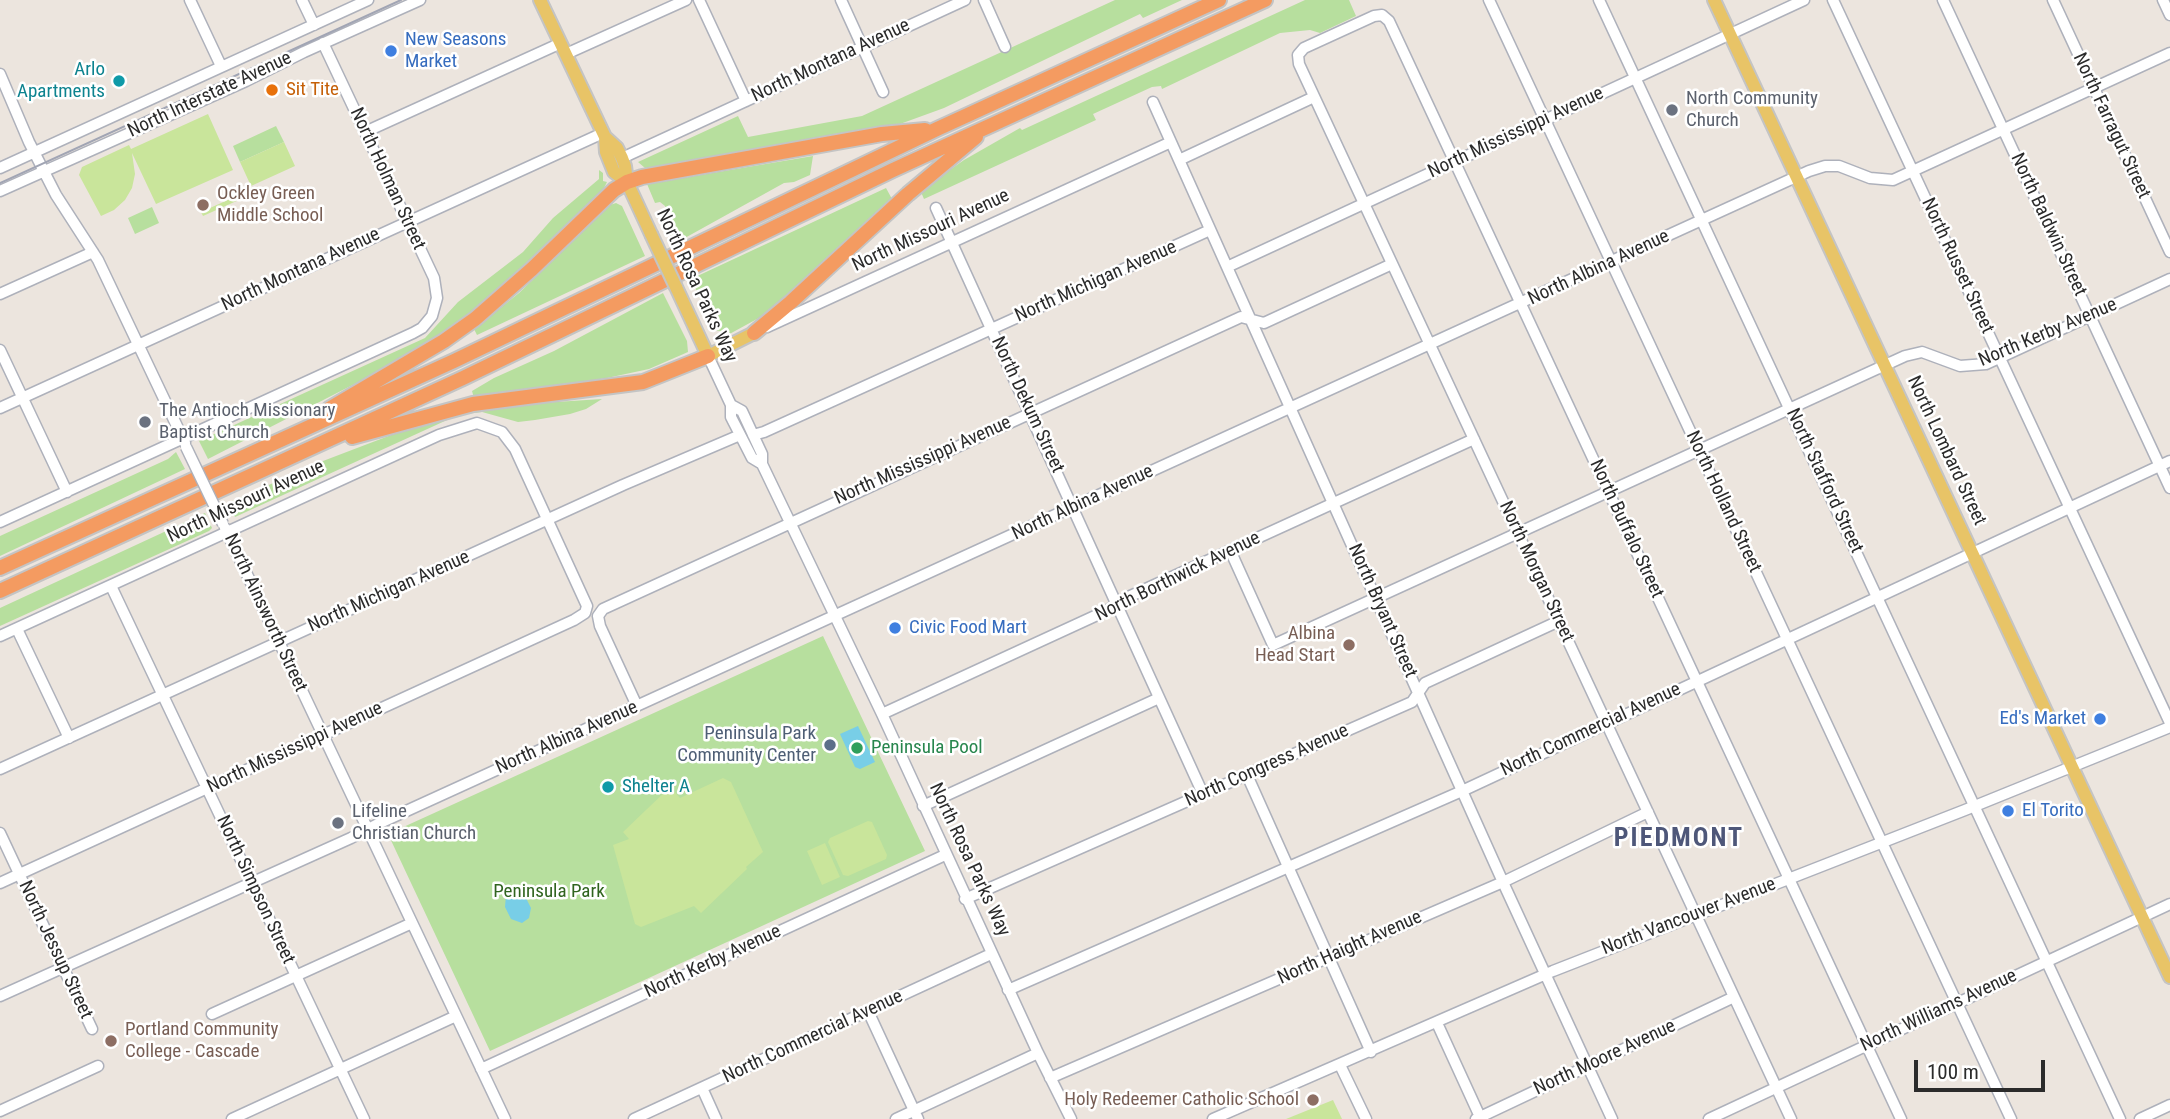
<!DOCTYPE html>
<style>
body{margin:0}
#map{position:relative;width:2170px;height:1119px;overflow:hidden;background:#ece5de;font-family:"Roboto Condensed",sans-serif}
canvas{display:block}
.scale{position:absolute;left:1914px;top:1060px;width:131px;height:32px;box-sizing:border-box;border:4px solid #2b2b2b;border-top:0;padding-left:9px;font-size:21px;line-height:24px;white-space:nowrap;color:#2b2b2b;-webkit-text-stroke:5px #fff;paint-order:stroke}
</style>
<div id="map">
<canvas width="2170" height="1119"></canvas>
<div class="scale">100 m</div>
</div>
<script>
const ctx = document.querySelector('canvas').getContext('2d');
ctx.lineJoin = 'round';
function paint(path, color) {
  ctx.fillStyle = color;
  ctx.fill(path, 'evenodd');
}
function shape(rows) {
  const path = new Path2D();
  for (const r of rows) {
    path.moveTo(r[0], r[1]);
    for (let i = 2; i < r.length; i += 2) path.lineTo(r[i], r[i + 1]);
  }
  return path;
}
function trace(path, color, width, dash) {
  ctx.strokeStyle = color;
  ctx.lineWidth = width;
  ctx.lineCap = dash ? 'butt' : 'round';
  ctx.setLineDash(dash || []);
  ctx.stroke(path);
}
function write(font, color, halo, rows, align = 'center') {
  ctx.font = font + ' "Roboto Condensed",sans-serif';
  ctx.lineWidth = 5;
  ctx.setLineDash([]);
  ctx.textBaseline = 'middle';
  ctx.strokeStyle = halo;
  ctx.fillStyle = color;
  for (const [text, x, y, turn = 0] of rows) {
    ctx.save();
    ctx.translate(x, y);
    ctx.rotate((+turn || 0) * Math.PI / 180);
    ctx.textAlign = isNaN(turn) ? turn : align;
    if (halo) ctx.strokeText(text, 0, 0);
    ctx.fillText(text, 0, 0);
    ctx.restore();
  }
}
paint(shape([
 [1115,0,1182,0,1143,18,1140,14,944,108,900,124,798,145,652,168,645,168,638,162,738,116,748,137,862,116],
 [1305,0,1349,0,1356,16,1320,33,1310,30,1280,33,1162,89,1161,86,1152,87,1093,114,1096,120,924,199,921,192,937,179,964,160,1020,128,1022,130],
 [276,126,284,142,240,162,233,146],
 [813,156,810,175,794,182,784,183,674,244,665,224,667,212,665,206,660,202,655,203,647,184],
 [599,170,603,173,603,181,607,182,602,192,535,259,464,321,421,350,208,459,199,441,425,338,458,302,523,252,553,218,599,179],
 [886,188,892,199,768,313,724,337,720,331,715,330,691,279],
 [616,203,622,206,645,256,477,335,474,329,519,293,610,205],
 [152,207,159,223,135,234,128,218],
 [663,293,687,341,688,352,649,369,607,378,474,398,472,391,494,378,554,351],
 [602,399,586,409,570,414,535,420,518,422,482,412,458,415,235,517,228,503,323,461,441,416,494,406],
 [176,452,185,469,0,556,0,536,168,459],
 [205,513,212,528,209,531,0,626,0,608],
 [823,636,925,851,490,1051,388,834]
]), '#b7df9e');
paint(shape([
 [208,114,233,170,156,204,132,153,135,174,132,188,125,200,114,210,101,216,79,175,82,167,129,145,131,149],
 [284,142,295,166,251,186,240,162],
 [239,195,241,199,203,216,201,212],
 [723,778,731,782,763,852,746,867,747,869,701,913,694,906,641,927,635,924,613,845,629,839,623,832,670,787,680,798],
 [868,821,872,822,887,855,886,859,848,876,843,875,828,842,830,838],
 [825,843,840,877,822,885,807,851],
 [1333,1100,1342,1119,1286,1119]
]), '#c9e59b');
paint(shape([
 [858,726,875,762,860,769,855,767,840,734],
 [516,890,524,894,531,908,529,918,522,923,511,919,505,907,506,895]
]), '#78cee7');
const minor = shape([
 [190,0,221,66],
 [302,0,314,25],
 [699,0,746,101],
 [841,0,883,92],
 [984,0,1005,47],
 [1489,0,2011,1119],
 [1599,0,2120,1119],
 [1833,0,2170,723],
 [1943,0,2170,488],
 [2053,0,2170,252],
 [2163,0,2170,15],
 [566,54,686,0],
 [0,74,29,142,56,195,98,260,185,443],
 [1153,102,1507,891,1612,1119],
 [365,132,561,43],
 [622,158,965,0],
 [1179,160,1314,97],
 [0,168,368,0],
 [0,191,246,81,304,52,420,0],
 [936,208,1203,794],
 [1227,267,1804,0],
 [0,294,93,252],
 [767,327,1171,142],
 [0,350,67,492],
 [708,356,731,405,731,417,752,458,762,464],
 [731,405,742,411,762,454,762,464,882,714,1038,1053,1071,1119],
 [0,408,603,133],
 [753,435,764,432,1210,230],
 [0,522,413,333,422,328,432,316,437,298,434,278,323,43],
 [225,528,505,1119],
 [1230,550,1273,645,1905,356,1922,352,1960,366,1986,364,2170,279],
 [111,586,364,1119],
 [17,629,69,738],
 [0,636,439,435,477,423,502,432,515,449,587,606,585,613,574,620,0,883],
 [637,706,600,626,598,616,603,609,1241,317,1264,323,1392,264],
 [882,714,1108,610,1126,598,1474,439],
 [0,769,623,485,740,435],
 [1247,775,1371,1052],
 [923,806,1159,698],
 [0,833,92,1029],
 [965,899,1412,702,1425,683,1559,621],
 [1008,990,1462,791,2170,461],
 [0,996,351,838,380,823,1809,171,1825,166,1839,166,1870,178,1893,180,2170,53],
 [868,1011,918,1119],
 [212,1014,412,923],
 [1437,1023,1481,1119],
 [1340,1065,1366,1119],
 [481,1069,945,855],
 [1050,1078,1503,882,1648,812],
 [702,1088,716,1119],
 [0,1111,98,1066],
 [232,1119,456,1016],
 [634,1119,991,954],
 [896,1119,1038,1053],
 [1213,1119,1553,971,1965,810,2170,727],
 [1476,1119,1734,997],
 [1709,1119,2170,904],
 [1791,1119,1299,64,1298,55,1304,48,1374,16,1382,15,1389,21,1901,1119],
 [2140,1119,2170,1105]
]);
const major = shape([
 [540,0,605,137,606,152,614,172,627,182],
 [1714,0,2170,977],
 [605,137,617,148,622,158,625,166,627,182,651,234],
 [676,287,708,356,754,333]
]);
const highway = shape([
 [754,333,791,302,908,194,976,137],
 [329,409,444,341,475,319,532,269,614,190,627,182,642,177,882,134,925,130],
 [352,437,473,404,643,382,708,356],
 [0,568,454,361,937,129,1219,0],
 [0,591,463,378,893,170,1265,0]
]);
trace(minor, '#aeb1bb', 13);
trace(major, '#c4c4c4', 16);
trace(highway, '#c4c4c4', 18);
trace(minor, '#fff', 10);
trace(major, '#e8c467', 12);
trace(highway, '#f49b61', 14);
trace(shape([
 [0,183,401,0]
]), '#a1a5b4', 2);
const minorBridge = shape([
 [186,447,223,524]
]);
const majorBridge = shape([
 [651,234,676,287]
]);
trace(minorBridge, '#aeb1bb', 13, []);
trace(majorBridge, '#c4c4c4', 16, []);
trace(minorBridge, '#fff', 10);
trace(majorBridge, '#e8c467', 12);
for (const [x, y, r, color] of [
 [391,51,7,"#3f7fe0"],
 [119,81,7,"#0f9aa8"],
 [272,90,7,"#e8710a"],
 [1672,110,7,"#6b7280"],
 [203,205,7,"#8d6e63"],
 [145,422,7,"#6b7280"],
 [895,628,7,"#3f7fe0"],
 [1349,645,7,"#8d6e63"],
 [2100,719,7,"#3f7fe0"],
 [830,745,7,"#5c6f8a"],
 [857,748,7,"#2e9e5b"],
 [608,787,7,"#0f9aa8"],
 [2008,811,7,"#3f7fe0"],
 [338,823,7,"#6b7280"],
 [111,1041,7,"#8d6e63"],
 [1313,1100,7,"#8d6e63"]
]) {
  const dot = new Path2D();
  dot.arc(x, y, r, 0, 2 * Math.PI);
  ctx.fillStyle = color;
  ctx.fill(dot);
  trace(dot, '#fff', 2.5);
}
write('19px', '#366cbe', '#fff', [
 ["New Seasons",405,40],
 ["Market",405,62],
 ["Civic Food Mart",909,628],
 ["Ed's Market",2086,719,"right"],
 ["El Torito",2022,811]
], 'left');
write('19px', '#2b2b2b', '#fff', [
 ["North Montana Avenue",831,61,-25],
 ["North Interstate Avenue",210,95,-25],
 ["North Farragut Street",2111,126,65],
 ["North Mississippi Avenue",1516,133,-25],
 ["North Holman Street",387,179,65],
 ["North Baldwin Street",2048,225,65],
 ["North Missouri Avenue",931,231,-25],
 ["North Russet Street",1957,266,65],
 ["North Albina Avenue",1599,268,-25],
 ["North Montana Avenue",301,270,-25],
 ["North Michigan Avenue",1096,282,-24],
 ["North Rosa Parks Way",696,286,65],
 ["North Kerby Avenue",2048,333,-23],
 ["North Dekum Street",1027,405,65],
 ["North Lombard Street",1946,451,65],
 ["North Mississippi Avenue",923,461,-24],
 ["North Stafford Street",1824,481,65],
 ["North Missouri Avenue",246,502,-25],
 ["North Holland Street",1723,502,65],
 ["North Albina Avenue",1083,503,-25],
 ["North Buffalo Street",1626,529,65],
 ["North Morgan Street",1536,572,65],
 ["North Borthwick Avenue",1178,577,-26],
 ["North Michigan Avenue",389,592,-24],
 ["North Bryant Street",1382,611,66],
 ["North Ainsworth Street",265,613,65],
 ["North Commercial Avenue",1591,730,-25],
 ["North Albina Avenue",567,738,-24],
 ["North Mississippi Avenue",295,748,-25],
 ["North Congress Avenue",1267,766,-24],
 ["North Rosa Parks Way",969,860,65],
 ["North Simpson Street",255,890,65],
 ["North Vancouver Avenue",1689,917,-21],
 ["North Haight Avenue",1350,948,-24],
 ["North Jessup Street",55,950,65],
 ["North Kerby Avenue",713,962,-25],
 ["North Williams Avenue",1939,1011,-25],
 ["North Commercial Avenue",813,1037,-25],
 ["North Moore Avenue",1605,1058,-25]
]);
write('19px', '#0d838f', '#fff', [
 ["Arlo",105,70],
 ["Apartments",105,92],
 ["Shelter A",622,787,"left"]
], 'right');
write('19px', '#c56008', '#fff', [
 ["Sit Tite",286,90]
], 'left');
write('19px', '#5b616d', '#fff', [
 ["North Community",1686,99],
 ["Church",1686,121],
 ["The Antioch Missionary",159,411],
 ["Baptist Church",159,433],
 ["Lifeline",352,812],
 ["Christian Church",352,834]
], 'left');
write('19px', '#785e54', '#fff', [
 ["Ockley Green",217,194],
 ["Middle School",217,216],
 ["Albina",1335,634,"right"],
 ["Head Start",1335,656,"right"],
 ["Portland Community",125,1030],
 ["College - Cascade",125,1052],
 ["Holy Redeemer Catholic School",1299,1100,"right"]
], 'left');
write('19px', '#4e5e75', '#fff', [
 ["Peninsula Park",816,734],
 ["Community Center",816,756]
], 'right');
write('19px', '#27864d', '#fff', [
 ["Peninsula Pool",871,748]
], 'left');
write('19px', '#30641f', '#fff', [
 ["Peninsula Park",549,892]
]);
ctx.letterSpacing = '2px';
write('bold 26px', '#4e5779', '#fff', [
 ["PIEDMONT",1679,839]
]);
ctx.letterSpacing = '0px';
</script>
